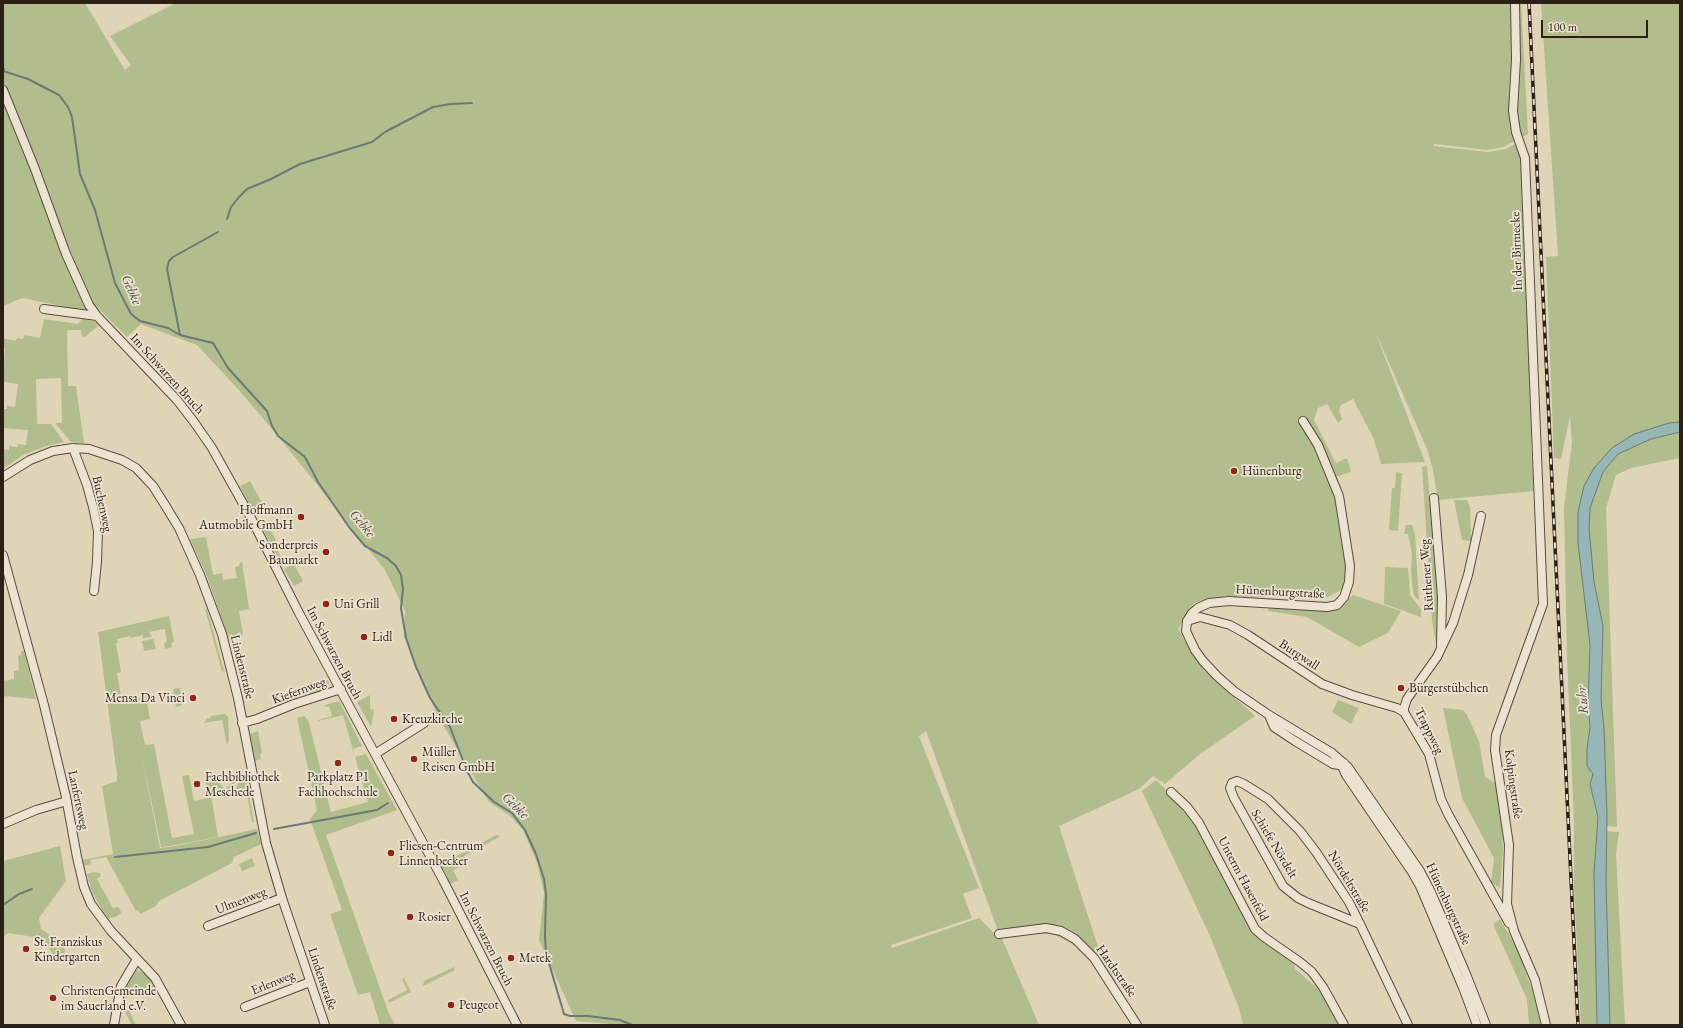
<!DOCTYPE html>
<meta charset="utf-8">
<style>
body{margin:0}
#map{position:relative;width:1683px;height:1028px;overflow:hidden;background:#e0d4b7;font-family:"EB Garamond",serif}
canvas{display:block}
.frame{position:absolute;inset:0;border:4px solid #2b1f16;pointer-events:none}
.scale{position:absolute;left:1541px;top:20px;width:107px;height:18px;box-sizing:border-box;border:2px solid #2b1f16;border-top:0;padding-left:5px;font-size:12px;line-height:14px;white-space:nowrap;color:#2b1f16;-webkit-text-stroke:3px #ebe3d0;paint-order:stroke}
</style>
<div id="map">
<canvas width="1683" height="1028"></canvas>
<div class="frame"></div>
<div class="scale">100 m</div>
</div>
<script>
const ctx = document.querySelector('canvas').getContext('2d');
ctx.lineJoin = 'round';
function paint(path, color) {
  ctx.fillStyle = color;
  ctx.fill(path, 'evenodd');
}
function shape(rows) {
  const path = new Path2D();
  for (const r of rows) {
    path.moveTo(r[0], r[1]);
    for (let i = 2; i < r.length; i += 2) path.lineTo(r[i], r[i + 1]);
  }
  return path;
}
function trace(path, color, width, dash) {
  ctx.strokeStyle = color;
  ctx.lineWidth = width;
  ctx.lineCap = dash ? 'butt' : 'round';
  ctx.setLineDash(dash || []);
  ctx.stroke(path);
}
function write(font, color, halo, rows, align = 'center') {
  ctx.font = font + ' "EB Garamond",serif';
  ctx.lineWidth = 3.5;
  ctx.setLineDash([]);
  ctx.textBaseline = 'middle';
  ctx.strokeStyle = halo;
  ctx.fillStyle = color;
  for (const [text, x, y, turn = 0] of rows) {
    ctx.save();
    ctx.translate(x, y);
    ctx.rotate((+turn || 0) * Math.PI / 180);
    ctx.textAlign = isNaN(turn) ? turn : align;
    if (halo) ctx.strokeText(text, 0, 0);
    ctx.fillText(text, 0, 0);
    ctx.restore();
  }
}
paint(shape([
 [3,3,85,3,125,70,131,65,110,36,176,3,1521,3,1528,134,1503,147,1487,150,1434,144,1434,146,1488,152,1506,149,1518,142,1523,156,1530,324,1531,446,1534,491,1438,500,1433,470,1427,449,1375,331,1425,462,1381,464,1374,439,1353,399,1341,405,1339,411,1342,419,1338,423,1327,404,1318,408,1314,420,1336,463,1347,458,1351,472,1328,479,1336,498,1346,572,1343,589,1326,598,1224,596,1194,603,1178,629,1191,652,1206,671,1255,716,1200,754,1165,784,1153,776,1139,789,1059,826,1099,950,1139,1025,1088,958,1076,946,1053,934,1000,934,1039,1025,623,1025,576,1021,539,940,544,893,537,863,523,830,509,815,489,802,437,715,404,637,405,611,385,570,278,436,238,389,197,345,141,324,127,337,97,307,80,310,23,298,3,306],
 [926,731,999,934,997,936,979,918,892,948,891,945,972,918,963,894,979,888,919,736],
 [1541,3,1680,3,1680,422,1669,423,1612,448,1578,512,1578,543,1590,645,1588,703,1590,728,1587,748,1587,766,1593,774,1590,784,1598,817,1594,873,1597,1025,1581,1025,1574,888,1574,822,1567,656,1564,508,1572,442,1570,416,1561,459,1554,458,1546,257,1558,256],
 [44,319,78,324,82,319,94,321,98,326,85,337,82,336,81,330,67,330,68,386,76,386,84,443,71,442,55,423,62,423,61,378,36,379,37,424,51,424,64,442,46,446,23,455,3,469,3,449,9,450,9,446,17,447,18,444,26,445,28,430,3,428,3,409,7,409,7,406,15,407,18,384,3,382,5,348,3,348,3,338,16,341,17,338,23,339,25,335,40,338],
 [1680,432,1680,458,1631,468,1616,475,1606,508,1617,827,1607,826,1604,728,1601,700,1603,626,1594,582,1589,528,1590,508,1603,472,1618,454,1651,439],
 [1427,466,1438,593,1439,642,1436,643,1432,621,1422,467],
 [1396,472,1402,473,1398,531,1389,530,1392,488,1395,488],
 [250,481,265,508,254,513,240,486],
 [1454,500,1467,500,1470,507,1471,541,1462,540],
 [265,519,276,540,273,542,283,560,280,561,259,522],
 [1406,525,1412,525,1415,535,1419,600,1415,597,1413,592,1411,572,1412,554,1408,534,1404,534],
 [206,537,213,575,222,573,223,580,237,578,235,567,239,566,240,563,242,562,249,609,239,611,243,634,241,636,229,639,206,574,190,539],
 [294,564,303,581,294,586,284,569],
 [1385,567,1408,568,1410,595,1421,609,1421,617,1384,604],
 [1353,595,1401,611,1388,633,1359,647,1307,617,1268,611,1269,605,1339,607],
 [205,609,207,609,224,671,222,672],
 [169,616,174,642,171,643,172,647,165,649,164,643,167,642,165,629,149,632,152,637,143,638,143,635,130,638,130,636,117,639,118,643,116,643,121,672,117,673,122,701,146,697,150,719,140,721,145,745,154,744,172,838,194,834,182,776,189,775,194,801,207,798,208,795,204,772,209,771,210,777,214,776,225,790,234,780,239,770,241,771,238,778,230,790,211,795,218,837,176,845,161,847,140,748,160,848,176,846,257,829,261,844,234,857,232,863,159,901,156,906,140,914,138,910,136,911,106,857,90,860,91,864,84,866,82,860,113,854,102,786,117,781,117,775,98,632],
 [153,639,156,649,144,651,142,641],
 [21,651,24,651,36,699,3,696,3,681,14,679,14,671,19,670,18,656,21,655],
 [328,680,329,684,325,690,310,695,308,683],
 [180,688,182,705,176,707,173,689],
 [370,695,370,709,374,710,373,718,371,727,357,702],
 [1338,700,1359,708,1351,724,1332,712],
 [339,701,362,746,352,749,355,757,366,754,397,810,326,835,389,1014,395,1025,380,1025,370,992,358,995,330,914,342,910,310,819,317,810,297,718,305,716,309,723,331,812,368,802,343,715,318,721,318,720,332,716,329,706,325,707,325,705],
 [1443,708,1463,710,1467,715,1479,741,1485,777,1495,783,1502,822,1503,850,1500,888,1491,882,1494,858,1462,798],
 [225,714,228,717,229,739,227,745,222,720,204,723,207,718,211,718,211,716],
 [258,731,262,753,260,754,261,759,255,761,249,734],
 [242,774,245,774,254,822,252,822,246,789,236,789],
 [1156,780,1193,817,1256,936,1294,961,1295,969,1322,992,1338,1025,1243,1025,1239,1008,1210,936,1142,791],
 [1607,831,1619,832,1616,854,1625,1025,1610,1025,1606,882],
 [498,834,499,837,464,856,467,863,453,870,458,880,451,884,440,865],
 [60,846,66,881,39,918,41,929,63,944,65,952,63,957,58,958,54,956,45,942,34,937,8,933,3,937,3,861],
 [252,858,255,866,242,871,239,864],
 [94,872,100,873,101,876,97,879,113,908,118,907,120,909,121,913,117,916,108,919,99,905,91,889,87,874],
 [1500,919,1519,952,1534,996,1541,1025,1529,1025,1527,999,1493,924],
 [454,967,455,970,423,986,424,981],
 [137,970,146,974,158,991,123,998,136,1025,132,1025,121,1005,124,990,131,973],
 [404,978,411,992,389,1003,388,1000,407,990,402,979]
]), '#b2bd8e');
const water = shape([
 [1680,422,1680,432,1651,439,1618,454,1603,472,1590,508,1589,528,1594,582,1603,626,1601,700,1604,728,1607,817,1606,882,1610,1025,1597,1025,1594,873,1598,817,1590,784,1593,774,1587,766,1587,748,1590,728,1588,703,1590,645,1578,543,1578,512,1584,486,1594,468,1612,448,1634,434,1669,423,1680,422]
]);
paint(water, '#96b7b6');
trace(water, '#6b7a76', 1);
trace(shape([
 [3,66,4,71],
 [3,71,28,79,59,95,68,107,72,117,80,174,95,210,115,283,131,314,140,321,168,328,180,335,213,343,228,368,267,411,272,426,278,436,305,457,318,482,349,527,365,546,387,558,396,566,401,575,403,589,401,608,406,638,416,667,430,698,450,727,467,771,473,782,494,802,512,813,525,830,536,854,544,879,546,894,545,936,546,953,564,1014,570,1016,588,1016,620,1020,632,1025],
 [227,219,231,207,239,197,247,189,271,179,300,164,372,142,385,132,433,107,451,104,472,103],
 [180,335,167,269,169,261,173,257,218,232],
 [274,829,377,810,388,803],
 [115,857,208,847,256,833],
 [3,905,19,894,32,889]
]), '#6b7a76', 2);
const minor = shape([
 [1515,3,1516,60,1513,111,1516,132,1525,158,1543,604,1496,735,1495,750,1509,845,1507,904,1514,931,1535,980,1546,1025],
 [3,90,35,169,66,254,89,305,97,316,177,400,194,422,212,448,250,516,299,613,443,880,517,1025],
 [44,309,97,316],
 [1303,421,1318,445,1339,496,1350,566,1349,582,1344,597,1337,605,1327,607,1229,601,1209,603,1198,608,1192,613,1187,621,1186,631,1195,650,1203,661,1217,676,1234,691,1269,715,1332,753,1348,767,1420,871,1431,892,1466,974,1486,1025],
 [73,448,87,485,93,507,98,531,97,562,94,591],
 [3,477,30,460,53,451,73,448,89,449,122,460,136,468,153,486,165,505,179,528,200,575,222,634,238,698,266,843,282,898,325,1025],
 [1434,498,1442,597,1441,645],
 [1481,516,1468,575,1453,623,1437,657,1407,699,1404,708,1404,712,1429,754,1441,799,1448,814,1509,923],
 [3,555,44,705,66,797,77,857,84,887,91,904,111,931,155,978,181,1025],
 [1187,621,1200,617,1230,625,1248,635,1322,684,1352,695,1397,708,1404,712],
 [1269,715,1274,727,1295,741,1333,764,1339,765,1344,763],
 [242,723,257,719,294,704,341,689],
 [375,754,424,723],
 [1344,763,1343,768,1346,775,1412,872,1420,886,1464,990,1477,1025],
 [1171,792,1187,807,1199,823,1255,929,1264,937,1300,962,1312,972,1323,987,1344,1025],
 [3,824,36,810,67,801],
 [1360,924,1308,903,1298,898,1283,886,1234,798,1230,788,1232,783,1237,781,1244,784,1268,799,1300,831,1316,852,1349,902,1360,924,1408,1025],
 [208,926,282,898],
 [999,934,1046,928,1061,931,1075,939,1094,958,1137,1025],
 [245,1007,310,982],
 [114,1025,121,986,137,959]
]);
trace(minor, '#584c3e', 10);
trace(minor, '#ebe3d0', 8);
const rail = shape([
 [1529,3,1578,1025]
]);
trace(rail, '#2b1f16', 3.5);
trace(rail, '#ebe3d0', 2, [6]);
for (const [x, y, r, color] of [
 [1234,471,4,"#8f2418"],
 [301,517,4,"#8f2418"],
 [326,552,4,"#8f2418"],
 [326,604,4,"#8f2418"],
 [364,637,4,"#8f2418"],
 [1401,688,4,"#8f2418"],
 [193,698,4,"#8f2418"],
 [394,719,4,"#8f2418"],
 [414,759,4,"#8f2418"],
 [338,763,4,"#8f2418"],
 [197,784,4,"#8f2418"],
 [391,853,4,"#8f2418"],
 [410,917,4,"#8f2418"],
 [26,949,4,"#8f2418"],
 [511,958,4,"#8f2418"],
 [53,998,4,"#8f2418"],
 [451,1005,4,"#8f2418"]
]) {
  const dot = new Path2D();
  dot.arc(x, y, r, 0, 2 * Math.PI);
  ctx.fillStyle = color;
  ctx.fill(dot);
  trace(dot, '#ebe3d0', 1.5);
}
write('13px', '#2b1f16', '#ebe3d0', [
 ["In der Birmecke",1517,251,-92],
 ["Im Schwarzen Bruch",167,374,48],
 ["Buchenweg",102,504,78],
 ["Rüthener Weg",1427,575,-94],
 ["Hünenburgstraße",1280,592,3],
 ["Im Schwarzen Bruch",334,653,62],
 ["Burgwall",1299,655,33],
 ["Lindenstraße",242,667,76],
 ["Kiefernweg",299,691,-20],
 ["Trappweg",1429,731,63],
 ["Kolpingstraße",1513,784,82],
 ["Lanfertsweg",78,800,78],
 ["Schiefe Nördelt",1274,844,59],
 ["Unterm Hasenfeld",1243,879,62],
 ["Nördeltstraße",1349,882,59],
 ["Ulmenweg",241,901,-21],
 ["Hünenburgstraße",1448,904,65],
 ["Im Schwarzen Bruch",486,939,63],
 ["Hardtstraße",1116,971,55],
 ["Lindenstraße",322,979,71],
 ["Erlenweg",273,983,-22]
]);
write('13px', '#2b1f16', '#ebe3d0', [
 ["Hünenburg",1242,471],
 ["Hoffmann",293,510,"right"],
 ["Autmobile GmbH",293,525,"right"],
 ["Sonderpreis",318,545,"right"],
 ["Baumarkt",318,560,"right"],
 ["Uni Grill",334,604],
 ["Lidl",372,637],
 ["Bürgerstübchen",1409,688],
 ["Mensa Da Vinci",185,698,"right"],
 ["Kreuzkirche",402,719],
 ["Müller",422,752],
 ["Reisen GmbH",422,767],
 ["Fachbibliothek",205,777],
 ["Meschede",205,792],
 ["Parkplatz P1",338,777,"center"],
 ["Fachhochschule",338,792,"center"],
 ["Fliesen-Centrum",399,846],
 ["Linnenbecker",399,861],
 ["Rosier",418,917],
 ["St. Franziskus",34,942],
 ["Kindergarten",34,957],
 ["Metek",519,958],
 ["ChristenGemeinde",61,991],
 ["im Sauerland e.V.",61,1006],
 ["Peugeot",459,1005]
], 'left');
write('italic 14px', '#4b4d46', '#ebe3d0', [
 ["Gebke",131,290,66],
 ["Gebke",362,524,50],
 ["Ruhr",1583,700,-95],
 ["Gebke",515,806,44]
]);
</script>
